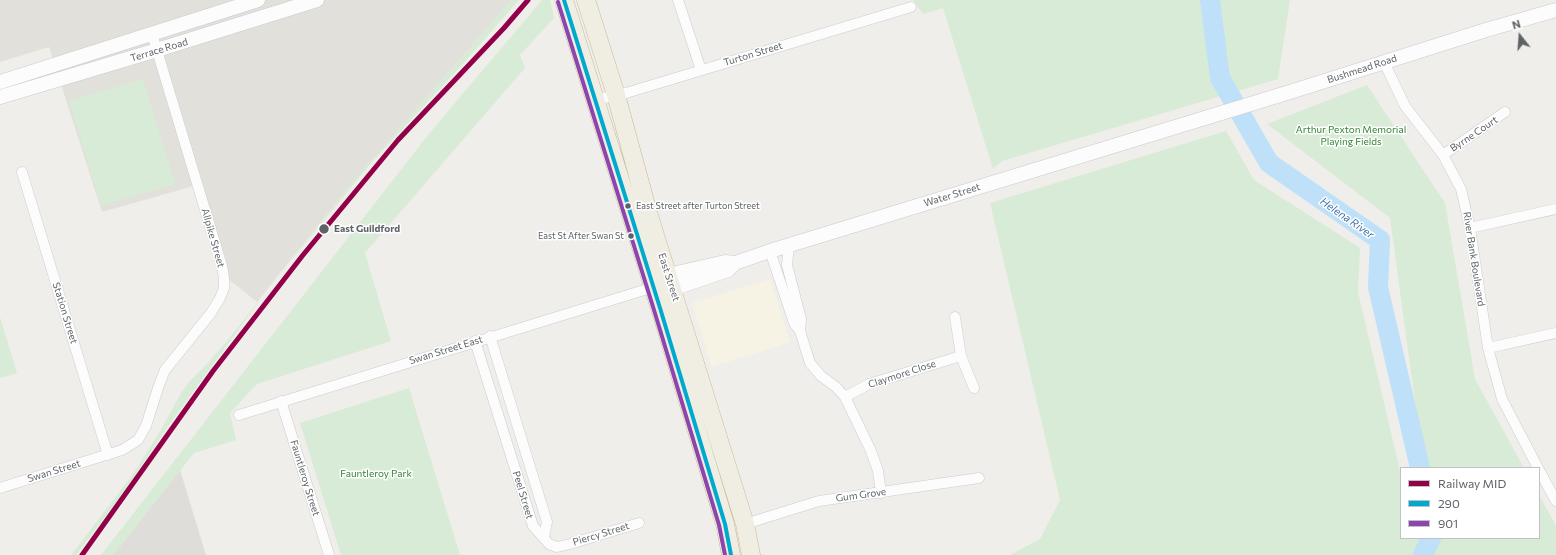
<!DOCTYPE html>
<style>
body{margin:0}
#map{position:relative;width:1556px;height:555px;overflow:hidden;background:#efeeea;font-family:Commissioner,sans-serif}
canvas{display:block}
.legend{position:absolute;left:1400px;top:467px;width:140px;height:72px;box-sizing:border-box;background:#fff;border:1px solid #bfc1c3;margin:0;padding:5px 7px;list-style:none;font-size:12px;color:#5f6368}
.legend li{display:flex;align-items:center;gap:8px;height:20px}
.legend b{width:20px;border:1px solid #bfc1c3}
.north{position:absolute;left:1500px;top:16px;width:40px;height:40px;-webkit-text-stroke:3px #fff;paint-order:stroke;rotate:343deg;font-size:11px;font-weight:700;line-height:16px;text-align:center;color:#5f6368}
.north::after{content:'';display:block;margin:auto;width:14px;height:18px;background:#5f6368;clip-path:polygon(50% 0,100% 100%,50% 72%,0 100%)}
</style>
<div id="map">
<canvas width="1556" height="555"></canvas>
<ul class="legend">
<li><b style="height:5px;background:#910048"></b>Railway MID</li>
<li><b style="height:5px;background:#00a9ce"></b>290</li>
<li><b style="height:5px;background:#8e44ad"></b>901</li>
</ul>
<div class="north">N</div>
</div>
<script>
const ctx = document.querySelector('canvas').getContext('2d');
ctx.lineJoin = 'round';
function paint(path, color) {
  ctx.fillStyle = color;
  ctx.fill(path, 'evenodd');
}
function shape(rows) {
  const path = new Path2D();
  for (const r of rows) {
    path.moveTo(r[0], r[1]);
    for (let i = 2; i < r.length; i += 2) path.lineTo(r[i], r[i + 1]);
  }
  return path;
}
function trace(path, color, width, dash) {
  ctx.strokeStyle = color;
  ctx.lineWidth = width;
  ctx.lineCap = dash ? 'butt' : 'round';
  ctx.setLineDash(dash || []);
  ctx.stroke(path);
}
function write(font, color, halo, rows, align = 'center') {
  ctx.font = font + ' Commissioner,sans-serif';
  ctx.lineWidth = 3;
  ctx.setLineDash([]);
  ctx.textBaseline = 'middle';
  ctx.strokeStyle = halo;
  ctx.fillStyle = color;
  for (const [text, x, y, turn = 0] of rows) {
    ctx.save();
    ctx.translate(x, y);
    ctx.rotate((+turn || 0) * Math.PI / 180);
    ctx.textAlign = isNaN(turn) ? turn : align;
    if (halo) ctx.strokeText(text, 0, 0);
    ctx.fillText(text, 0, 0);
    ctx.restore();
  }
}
paint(shape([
 [770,279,790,342,712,367,692,303]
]), '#f7f3e4');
paint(shape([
 [180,470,206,555,113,555]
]), '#dfddda');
paint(shape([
 [0,0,512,0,351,184,257,302,226,277,197,185,102,212,49,47,0,62]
]), '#e2e0da');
paint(shape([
 [512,0,519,0,461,66,372,162,271,285,171,422,121,496,76,555,71,555,134,473,162,428,181,393,190,381,206,365,228,340,351,184],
 [542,0,550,0,554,18,520,55,525,68,365,253,391,341,257,384,230,413,236,440,194,453,113,555,101,555,428,135],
 [913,0,1290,0,1278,79,1002,161,993,169,943,8,923,14],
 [143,79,175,184,101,206,69,101],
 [1367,85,1445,203,1475,379,1524,468,1424,468,1390,218,1267,124],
 [1226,131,1254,180,1360,248,1358,292,1401,475,1401,538,1424,538,1435,552,1434,538,1539,538,1539,495,1556,526,1556,555,1010,555,1040,539,1060,500,990,203],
 [0,317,17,373,0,378],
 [409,388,460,555,341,555,300,423]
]), '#d8ebd6');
trace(shape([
 [1210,0,1220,78,1269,163,1380,240,1378,287,1420,468],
 [1423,555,1431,538]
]), '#bfe0f9', 20);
const street = shape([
 [678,0,701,70],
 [1384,62,1405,106,1443,155,1461,189,1470,228,1488,348,1502,399,1538,468],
 [595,100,626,93,911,7],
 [1443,155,1505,112],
 [22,172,108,455],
 [1470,228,1556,209],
 [789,245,787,265,801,319,800,331],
 [770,251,794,323,800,331,810,363,821,376,836,387,845,397,871,451,878,471,881,493],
 [955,317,961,356,974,388],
 [490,336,547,522,544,537],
 [475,341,533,526,549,544,557,547,570,544,639,523],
 [1488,348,1556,333],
 [845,397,869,384,961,356],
 [281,401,329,555],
 [239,415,654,287],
 [1539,470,1556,501],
 [0,488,122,450,138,440,146,426,158,388,165,370,211,313,220,298,224,288,224,278,222,266,152,34],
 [745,524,819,501,979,478]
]);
const secondary = shape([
 [0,82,258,0],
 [0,97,157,50,317,0],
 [660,281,668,275,725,262,735,263],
 [662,288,672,289,728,270,735,263,770,251,1290,92,1486,30,1556,10]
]);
const highway = shape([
 [564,0,660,308,725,524,731,555],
 [586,0,616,95,649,216,745,524,751,555]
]);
trace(street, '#cbcccc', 11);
trace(secondary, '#cacacb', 15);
trace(highway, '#c8b996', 19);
trace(street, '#fdfcfc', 10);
trace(secondary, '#fdfcfc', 14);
trace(highway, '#f0ede3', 18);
trace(shape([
 [564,0,660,308,725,524,731,555]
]), '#00a9ce', 4);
trace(shape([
 [558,2,654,310,719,525,725,555]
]), '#8e44ad', 4);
trace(shape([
 [82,555,213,371,303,255,398,140,504,28,528,0]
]), '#910048', 5);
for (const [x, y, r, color] of [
 [628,206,3.5,"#5f6368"],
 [324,229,5.5,"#5f6368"],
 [631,236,3.5,"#5f6368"]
]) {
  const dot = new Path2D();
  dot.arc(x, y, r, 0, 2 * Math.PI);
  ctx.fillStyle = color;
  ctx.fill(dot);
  trace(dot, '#fff', 1.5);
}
write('9px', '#5f6368', '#fff', [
 ["East Street after Turton Street",636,206],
 ["East St After Swan St",624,236,"right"]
], 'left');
write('10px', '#5f6368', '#fff', [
 ["Terrace Road",159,50,-17],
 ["Turton Street",753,54,-17],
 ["Bushmead Road",1362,69,-18],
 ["Byrne Court",1474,134,-34],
 ["Water Street",952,195,-17],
 ["Allpike Street",213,238,74],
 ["River Bank Boulevard",1474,259,81],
 ["East Street",669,277,72],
 ["Station Street",65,313,73],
 ["Swan Street East",446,350,-17],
 ["Claymore Close",902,374,-18],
 ["Swan Street",54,471,-17],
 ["Fauntleroy Street",305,478,73],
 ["Peel Street",523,495,73],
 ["Gum Grove",861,495,-8],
 ["Piercy Street",601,534,-17]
]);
write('10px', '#348238', '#fff', [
 ["Arthur Pexton Memorial",1351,130],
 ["Playing Fields",1351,142],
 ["Fauntleroy Park",376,474]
]);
write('bold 10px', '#5f6368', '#fff', [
 ["East Guildford",334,229]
], 'left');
write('italic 11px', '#4174aa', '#fff', [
 ["Helena River",1347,218,35]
]);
</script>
